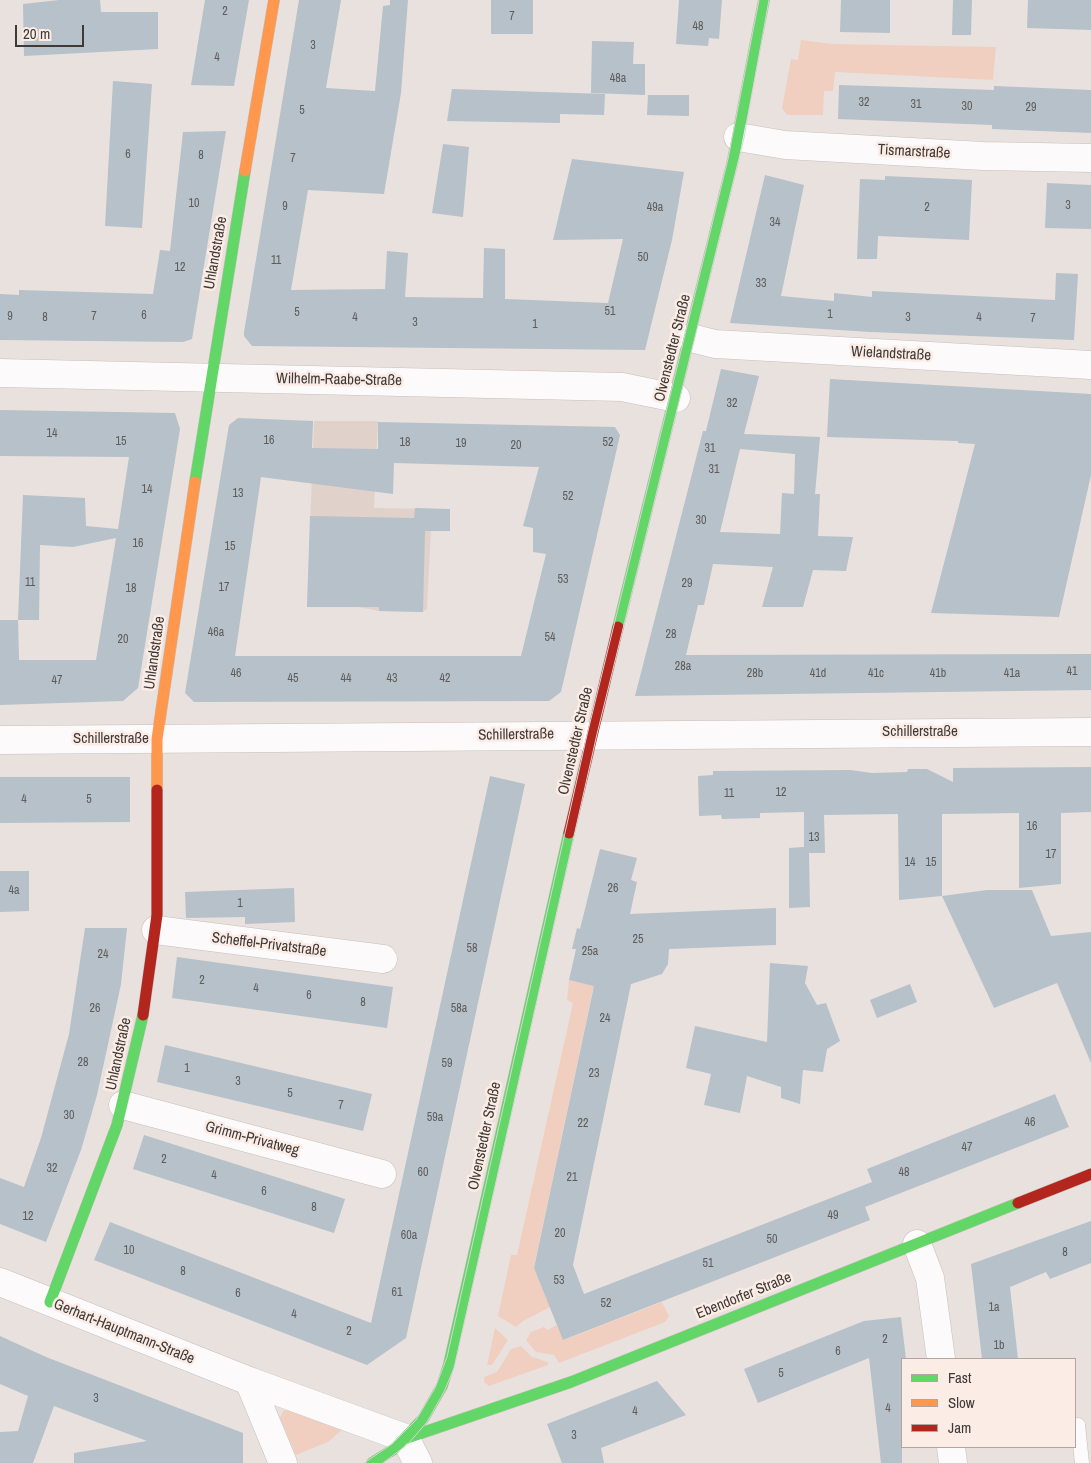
<!DOCTYPE html>
<meta charset="utf-8">
<style>
body{margin:0}
#map{position:relative;width:1091px;height:1463px;overflow:hidden;background:#e9e1dd;font-family:"Archivo Narrow",sans-serif}
canvas{display:block}
.legend{position:absolute;left:901px;top:1358px;width:175px;height:90px;box-sizing:border-box;background:#fbece5;border:1px solid #b0a59f;margin:0;padding:6px 9px;list-style:none;font-size:15px;color:#403a37}
.legend li{display:flex;align-items:center;gap:10px;height:25px}
.legend b{width:25px;border:1px solid #b0a59f}
.scale{position:absolute;left:15px;top:25px;width:69px;height:22px;box-sizing:border-box;border:2px solid #403a37;border-top:0;padding-left:6px;font-size:15px;line-height:18px;white-space:nowrap;color:#403a37;-webkit-text-stroke:4px #fbece5;paint-order:stroke}
</style>
<div id="map">
<canvas width="1091" height="1463"></canvas>
<ul class="legend">
<li><b style="height:6px;background:#63d668"></b>Fast</li>
<li><b style="height:6px;background:#ff974d"></b>Slow</li>
<li><b style="height:6px;background:#b3261e"></b>Jam</li>
</ul>
<div class="scale">20 m</div>
</div>
<script>
const ctx = document.querySelector('canvas').getContext('2d');
ctx.lineJoin = 'round';
function paint(path, color) {
  ctx.fillStyle = color;
  ctx.fill(path, 'evenodd');
}
function shape(rows) {
  const path = new Path2D();
  for (const r of rows) {
    path.moveTo(r[0], r[1]);
    for (let i = 2; i < r.length; i += 2) path.lineTo(r[i], r[i + 1]);
  }
  return path;
}
function trace(path, color, width, dash) {
  ctx.strokeStyle = color;
  ctx.lineWidth = width;
  ctx.lineCap = dash ? 'butt' : 'round';
  ctx.setLineDash(dash || []);
  ctx.stroke(path);
}
function write(font, color, halo, rows, align = 'center') {
  ctx.font = font + ' "Archivo Narrow",sans-serif';
  ctx.lineWidth = 5;
  ctx.setLineDash([]);
  ctx.textBaseline = 'middle';
  ctx.strokeStyle = halo;
  ctx.fillStyle = color;
  for (const [text, x, y, turn = 0] of rows) {
    ctx.save();
    ctx.translate(x, y);
    ctx.rotate((+turn || 0) * Math.PI / 180);
    ctx.textAlign = isNaN(turn) ? turn : align;
    if (halo) ctx.strokeText(text, 0, 0);
    ctx.fillText(text, 0, 0);
    ctx.restore();
  }
}
paint(shape([
 [314,421,378,421,374,508,432,509,427,609,423,612,379,611,358,607,307,607]
]), '#e1d1cb');
paint(shape([
 [801,40,832,44,996,47,993,80,835,72,833,91,824,91,823,115,787,115,782,108,791,59,798,60],
 [569,980,597,986,593,989,534,1267,550,1307,523,1321,516,1327,498,1316,511,1255,517,1255,573,1003,567,1000],
 [662,1302,669,1316,665,1322,559,1363,554,1355,536,1352,526,1340,531,1332,544,1327,547,1330,557,1325,564,1340],
 [495,1328,508,1340,492,1365,487,1365],
 [521,1346,532,1357,548,1362,548,1365,489,1386,484,1382,484,1377,497,1372,511,1349],
 [296,1408,343,1429,328,1442,296,1455,280,1418,283,1411]
]), '#f0cfc0');
paint(shape([
 [59,0,100,0,101,12,158,12,158,49,24,56,23,4],
 [205,0,249,0,234,86,191,85],
 [299,0,341,0,326,88,375,91,383,6,390,5,390,0,408,0,401,93,384,194,308,190,291,290,385,289,387,251,408,253,405,297,483,298,484,248,505,249,505,299,608,303,623,239,553,240,572,159,684,172,672,240,645,350,252,346,244,336,244,332],
 [491,0,533,0,533,34,491,34],
 [679,0,722,0,719,39,709,38,708,46,676,44],
 [841,0,890,0,890,33,840,32],
 [953,0,972,0,971,35,952,35],
 [1028,0,1091,0,1091,30,1027,28],
 [592,41,634,42,633,64,645,64,645,95,591,93],
 [113,81,152,84,142,228,105,226],
 [839,85,994,90,994,86,1091,90,1091,133,992,129,992,125,838,119],
 [452,89,605,94,604,115,560,114,560,123,447,121],
 [648,95,689,95,689,116,647,115],
 [226,131,192,339,183,342,0,340,0,294,19,295,19,290,153,294,160,250,170,251,183,132],
 [443,144,469,147,463,217,432,213],
 [765,175,804,185,781,296,834,301,834,293,872,297,872,291,1055,300,1056,273,1078,274,1074,340,870,332,730,323],
 [885,176,972,180,969,240,878,236,877,259,857,259,860,179,885,180],
 [1047,183,1091,185,1091,229,1045,228],
 [721,369,759,376,744,434,820,437,815,494,820,494,818,536,853,537,846,571,813,570,803,607,762,607,773,567,713,564,704,605,698,605,686,655,1091,654,1091,690,635,696,703,431,706,431],
 [740,449,795,454,794,494,782,493,780,534,720,532],
 [830,379,1091,394,1091,475,1059,617,931,613,975,444,958,443,958,441,827,437],
 [0,410,175,413,180,429,138,688,123,701,0,705,0,620,18,620,23,495,85,498,86,526,118,529,129,457,0,456],
 [116,538,96,660,19,660,18,620,39,620,40,545,73,547],
 [238,418,313,421,312,448,378,449,378,422,615,427,620,435,561,692,549,701,194,702,185,693,229,425],
 [394,463,539,467,523,526,533,528,533,552,546,554,521,656,235,656,261,477,393,494],
 [415,508,450,509,450,531,425,531,423,612,379,611,379,607,307,607,310,516,414,518],
 [1091,767,1091,812,1061,813,1061,884,1019,888,1019,813,942,814,942,896,899,900,898,814,824,815,825,853,809,853,810,907,789,908,789,848,804,847,804,812,760,813,760,818,722,819,721,815,699,816,698,776,713,775,713,771,850,770,872,773,907,772,908,769,927,769,953,782,953,768],
 [490,776,525,784,406,1338,367,1365,94,1260,110,1222,371,1323],
 [0,777,130,777,130,822,0,823],
 [600,849,637,858,631,880,637,882,630,914,776,908,776,945,669,949,668,964,662,974,631,984,573,1265,584,1294,872,1182,867,1169,1055,1094,1069,1127,865,1207,870,1220,563,1340,534,1268,594,986,569,980,576,949,572,949,577,928,580,929],
 [0,871,29,871,29,911,0,912],
 [294,888,295,922,245,924,245,917,186,918,185,892],
 [987,890,1032,890,1051,936,1091,932,1091,1063,1057,983,994,1008,942,896],
 [85,928,127,928,121,984,97,1095,81,1150,46,1242,0,1224,0,1178,24,1187,41,1138,69,1034],
 [177,957,393,987,387,1028,172,998],
 [770,963,808,966,805,983,817,1005,826,1003,840,1041,827,1049,823,1072,803,1070,800,1104,781,1098,781,1087,747,1076,740,1113,704,1105,711,1074,686,1068,695,1026,767,1042],
 [910,984,917,1002,877,1018,870,1000],
 [165,1045,372,1094,363,1131,157,1082],
 [144,1135,345,1199,334,1233,133,1169],
 [1091,1221,1091,1263,1050,1279,1046,1272,1010,1287,1018,1359,982,1359,971,1264],
 [901,1317,906,1359,902,1359,902,1463,881,1463,869,1358,758,1403,744,1369,864,1321],
 [0,1336,46,1357,243,1433,243,1463,74,1463,74,1453,147,1441,54,1406,33,1463,0,1463,0,1432,18,1431,28,1396,0,1384],
 [657,1381,686,1415,601,1448,604,1463,562,1463,547,1424]
]), '#b6c1c9');
const lane = shape([
 [1078,1425,1082,1463]
]);
const street = shape([
 [738,137,785,145,983,156,1091,158],
 [691,338,715,344,1091,365],
 [0,373,622,387,676,398],
 [0,740,1091,732],
 [156,930,383,959],
 [123,1105,382,1174],
 [917,1244,930,1278,941,1359],
 [0,1282,249,1381,405,1438,418,1463],
 [249,1381,283,1463],
 [951,1447,953,1463]
]);
const fast = shape([
 [195,482,245,171],
 [618,627,733,160,764,0],
 [50,1302,117,1125,143,1015],
 [407,1438,571,1382,1018,1203],
 [372,1463,394,1449,423,1419,442,1386,449,1364,569,833]
]);
const slow = shape([
 [245,171,274,0],
 [157,790,157,739,195,482]
]);
const jam = shape([
 [569,833,618,627],
 [143,1015,157,915,157,790],
 [1018,1203,1091,1174]
]);
trace(lane, '#c5bfbc', 15);
trace(street, '#c5bfbc', 29);
trace(fast, '#c5bfbc', 12);
trace(slow, '#c5bfbc', 12);
trace(jam, '#c5bfbc', 12);
trace(lane, '#fcfafa', 14);
trace(street, '#fcfafa', 28);
trace(fast, '#63d668', 11);
trace(slow, '#ff974d', 11);
trace(jam, '#b3261e', 11);
trace(shape([
 [364,1463,392,1444,416,1420,435,1388,447,1357,587,735,728,159,759,0],
 [383,1463,408,1444,427,1422,444,1392,454,1368,597,734,744,138,769,0]
]), '#d8d6d4', 1);
write('12px', '#5e5c5c', null, [
 ["2",225,12],
 ["7",512,17],
 ["48",698,27],
 ["3",313,46],
 ["4",217,58],
 ["48a",618,79],
 ["32",864,103],
 ["31",916,105],
 ["30",967,107],
 ["29",1031,108],
 ["5",302,111],
 ["6",128,155],
 ["8",201,156],
 ["7",293,159],
 ["10",194,204],
 ["3",1068,206],
 ["9",285,207],
 ["49a",655,208],
 ["2",927,208],
 ["34",775,223],
 ["50",643,258],
 ["11",276,261],
 ["12",180,268],
 ["33",761,284],
 ["51",610,312],
 ["5",297,313],
 ["1",830,315],
 ["6",144,316],
 ["9",10,317],
 ["7",94,317],
 ["8",45,318],
 ["4",355,318],
 ["3",908,318],
 ["4",979,318],
 ["7",1033,319],
 ["3",415,323],
 ["1",535,325],
 ["32",732,404],
 ["14",52,434],
 ["16",269,441],
 ["15",121,442],
 ["18",405,443],
 ["52",608,443],
 ["19",461,444],
 ["20",516,446],
 ["31",710,449],
 ["31",714,470],
 ["14",147,490],
 ["13",238,494],
 ["52",568,497],
 ["30",701,521],
 ["16",138,544],
 ["15",230,547],
 ["53",563,580],
 ["11",30,583],
 ["29",687,584],
 ["17",224,588],
 ["18",131,589],
 ["46a",216,633],
 ["28",671,635],
 ["54",550,638],
 ["20",123,640],
 ["28a",683,667],
 ["41",1072,672],
 ["46",236,674],
 ["28b",755,674],
 ["41d",818,674],
 ["41c",876,674],
 ["41b",938,674],
 ["41a",1012,674],
 ["45",293,679],
 ["44",346,679],
 ["43",392,679],
 ["42",445,679],
 ["47",57,681],
 ["12",781,793],
 ["11",729,794],
 ["4",24,800],
 ["5",89,800],
 ["16",1032,827],
 ["13",814,838],
 ["17",1051,855],
 ["14",910,863],
 ["15",931,863],
 ["26",613,889],
 ["4a",14,891],
 ["1",240,904],
 ["25",638,940],
 ["58",472,949],
 ["25a",590,952],
 ["24",103,955],
 ["2",202,981],
 ["4",256,989],
 ["6",309,996],
 ["8",363,1003],
 ["26",95,1009],
 ["58a",459,1009],
 ["24",605,1019],
 ["28",83,1063],
 ["59",447,1064],
 ["1",187,1069],
 ["23",594,1074],
 ["3",238,1082],
 ["5",290,1094],
 ["7",341,1106],
 ["30",69,1116],
 ["59a",435,1118],
 ["46",1030,1123],
 ["22",583,1124],
 ["47",967,1148],
 ["2",164,1160],
 ["32",52,1169],
 ["60",423,1173],
 ["48",904,1173],
 ["4",214,1176],
 ["21",572,1178],
 ["6",264,1192],
 ["8",314,1208],
 ["49",833,1216],
 ["12",28,1217],
 ["20",560,1234],
 ["60a",409,1236],
 ["50",772,1240],
 ["10",129,1251],
 ["8",1065,1253],
 ["51",708,1264],
 ["8",183,1272],
 ["53",559,1281],
 ["61",397,1293],
 ["6",238,1294],
 ["52",606,1304],
 ["1a",994,1308],
 ["4",294,1315],
 ["2",349,1332],
 ["2",885,1340],
 ["1b",999,1346],
 ["6",838,1352],
 ["5",781,1374],
 ["3",96,1399],
 ["4",888,1409],
 ["4",635,1412],
 ["3",574,1436]
]);
write('15px', '#403a37', '#fbece5', [
 ["Tismarstraße",914,152,3],
 ["Uhlandstraße",216,253,-80],
 ["Olvenstedter Straße",673,348,-76],
 ["Wielandstraße",891,354,3],
 ["Wilhelm-Raabe-Straße",339,380,1],
 ["Uhlandstraße",155,653,-82],
 ["Schillerstraße",920,732],
 ["Schillerstraße",516,735,-1],
 ["Schillerstraße",111,739],
 ["Olvenstedter Straße",576,741,-77],
 ["Scheffel-Privatstraße",269,945,7],
 ["Uhlandstraße",119,1054,-78],
 ["Olvenstedter Straße",485,1136,-78],
 ["Grimm-Privatweg",252,1139,15],
 ["Ebendorfer Straße",744,1296,-22],
 ["Gerhart-Hauptmann-Straße",124,1332,22]
]);
</script>
